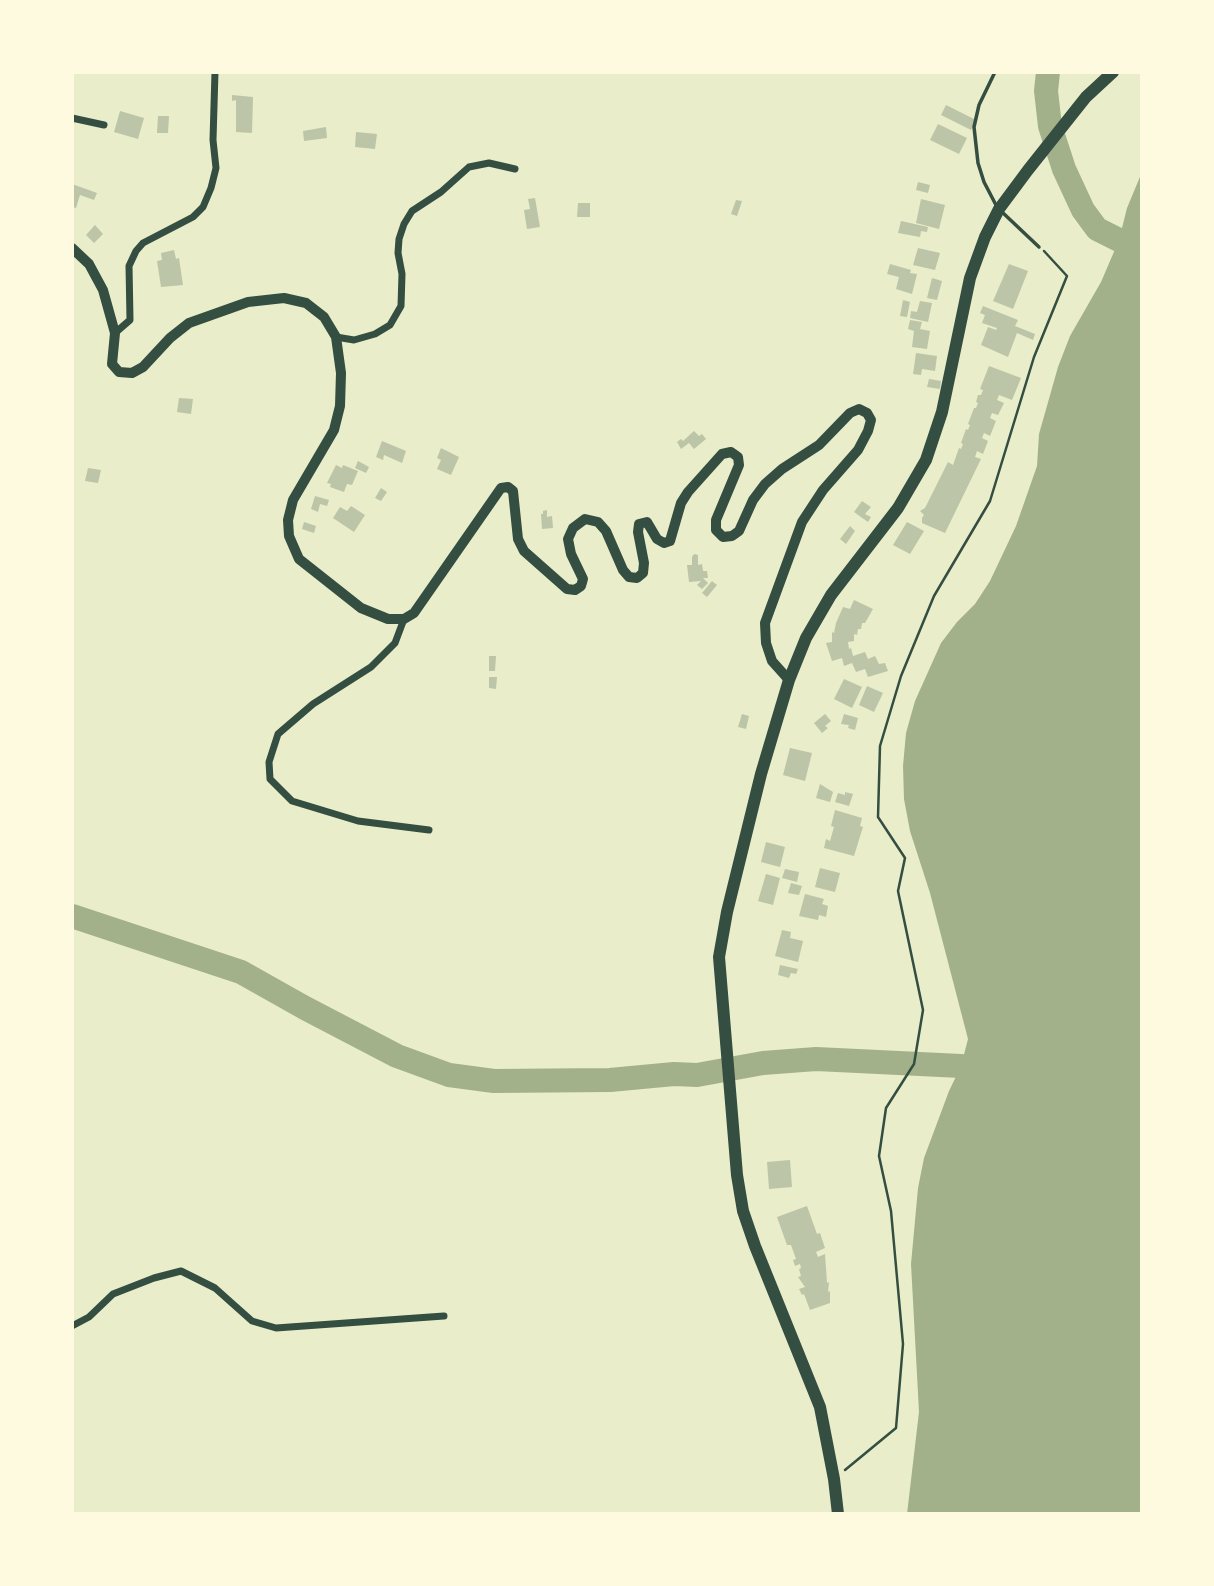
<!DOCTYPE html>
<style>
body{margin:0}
#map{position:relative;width:1214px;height:1586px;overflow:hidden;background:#e9edc9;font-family:"PT Sans",sans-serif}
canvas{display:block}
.frame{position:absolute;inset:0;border:74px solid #fefae0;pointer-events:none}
</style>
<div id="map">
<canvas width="1214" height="1586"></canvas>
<div class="frame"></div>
</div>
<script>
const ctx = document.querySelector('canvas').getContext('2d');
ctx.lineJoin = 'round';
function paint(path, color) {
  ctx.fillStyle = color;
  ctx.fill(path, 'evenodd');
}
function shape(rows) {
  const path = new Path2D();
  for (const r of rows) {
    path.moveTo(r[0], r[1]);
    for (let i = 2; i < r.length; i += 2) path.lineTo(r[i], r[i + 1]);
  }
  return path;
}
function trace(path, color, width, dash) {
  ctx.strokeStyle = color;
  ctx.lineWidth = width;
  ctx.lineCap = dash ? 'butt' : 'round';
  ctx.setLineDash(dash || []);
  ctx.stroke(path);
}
paint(shape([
 [1142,172,1142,1514,907,1514,919,1412,911,1264,918,1188,924,1158,949,1091,961,1066,968,1039,930,893,910,831,904,799,903,766,906,733,915,701,941,643,957,622,975,604,990,581,1016,526,1037,466,1039,434,1058,367,1070,336,1101,282,1119,240,1127,208]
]), '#a3b18a');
trace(shape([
 [1048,72,1046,91,1050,126,1064,169,1083,210,1097,229,1119,240],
 [72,916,241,972,305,1008,397,1056,449,1075,494,1081,610,1080,674,1074,697,1075,763,1063,816,1059,961,1066]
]), '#a3b18a', 24);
paint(shape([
 [232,95,253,97,252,133,236,132,236,100,232,101],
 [946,105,976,120,971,130,941,115],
 [120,111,144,118,138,139,114,132],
 [158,116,169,116,168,133,157,133],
 [938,124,967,138,959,154,930,140],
 [326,127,327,138,304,141,303,131],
 [356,132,377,134,375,149,355,147],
 [918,182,930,185,928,193,916,190],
 [72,184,97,193,94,200,80,195,76,208,72,207],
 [535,198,540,227,527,229,524,210,530,209,528,199],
 [921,199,945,205,939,229,916,223],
 [736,200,742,201,737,216,731,214],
 [578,203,590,203,590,217,577,217],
 [901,221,928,227,927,232,921,231,920,237,898,233],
 [95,225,103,234,94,243,86,235],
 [918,248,940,253,935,270,913,265],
 [174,250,176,259,179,258,183,285,161,287,157,261,162,260,161,253],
 [890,264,911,270,910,273,917,274,912,294,896,289,899,277,887,274],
 [1009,264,1028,271,1013,309,993,301],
 [932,278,942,281,937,300,927,298],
 [903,300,910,302,907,317,900,316],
 [920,301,932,303,928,322,910,318,911,311,917,312],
 [983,306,1018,320,1015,326,1035,334,1033,340,1017,333,1008,357,981,345,988,327,996,330,997,328,982,323,985,315,980,313],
 [910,320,922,322,920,329,930,331,927,349,912,347,914,331,908,329],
 [916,353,937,356,935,371,922,369,921,375,913,374],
 [989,366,1021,378,1012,400,999,395,997,400,1004,403,998,415,992,413,990,418,996,421,990,436,984,433,982,438,988,441,983,454,977,451,975,457,981,459,945,533,922,523,922,518,924,515,920,511,925,508,948,462,953,465,959,448,961,449,963,444,961,443,966,429,968,430,970,425,968,424,974,408,976,408,978,403,976,402,978,395,981,395,983,390,980,389],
 [929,379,941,381,940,389,927,387],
 [179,398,193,399,191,414,177,412],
 [694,431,699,436,702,434,706,439,694,449,689,443,681,449,677,442,681,439,683,441],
 [382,441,406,451,402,463,384,455,383,460,376,457],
 [441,448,459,457,451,475,437,469,441,460,437,458],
 [358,461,369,467,366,473,355,468],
 [336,465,342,468,343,465,358,471,352,485,347,484,344,492,330,487,331,484,327,483],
 [88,468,101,470,98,483,85,481],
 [381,488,387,492,381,501,375,498],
 [315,496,329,500,327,506,320,504,318,512,311,509],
 [862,501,871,507,865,514,871,517,868,522,854,512],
 [351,506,365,515,354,532,333,518,340,507,347,511],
 [547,510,547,517,552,516,553,528,542,529,541,514,543,514,543,511],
 [304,522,316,526,314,533,302,529],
 [907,522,924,531,910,554,893,545],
 [850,526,855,531,846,544,840,539],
 [694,554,698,555,698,565,702,564,703,571,707,571,708,578,703,578,708,583,702,589,697,585,701,581,689,582,687,565,692,565,692,557],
 [712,581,717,585,707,597,702,593],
 [854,600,873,609,865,623,862,623,861,629,858,629,857,635,854,634,854,641,848,642,849,649,851,648,853,656,865,652,868,659,875,656,879,664,885,663,888,671,868,677,865,669,856,672,852,663,844,666,842,658,832,661,826,643,832,642,832,632,834,633,836,623,843,607,850,609],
 [489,656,496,656,495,671,489,671],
 [489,677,497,677,496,689,489,688],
 [844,679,862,687,852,708,834,699],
 [867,686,883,693,874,712,859,705],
 [742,714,749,716,746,729,738,727],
 [825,714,831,721,825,726,828,728,822,733,814,723],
 [844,714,858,718,855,730,848,728,849,725,841,724],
 [790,748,812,753,805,781,783,775],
 [820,784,833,792,830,802,816,798],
 [845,792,853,794,849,806,835,802,838,793,845,795],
 [835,810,862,818,860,826,863,827,854,856,824,848,826,839,830,841,834,827,831,826],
 [766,842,785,847,780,867,761,862],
 [820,868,840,873,835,892,815,887],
 [785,869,799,872,797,882,782,878],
 [766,874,780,878,773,905,758,901],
 [791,883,802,886,799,895,788,893],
 [805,894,824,899,822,904,828,906,826,917,819,915,818,920,799,916],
 [782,930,791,932,790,938,803,941,798,962,775,956],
 [780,965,798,969,796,974,791,973,789,978,778,975],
 [790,1160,792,1187,769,1189,767,1162],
 [807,1206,817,1234,820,1233,825,1248,816,1252,818,1257,825,1254,827,1283,829,1282,828,1292,830,1291,830,1303,810,1310,804,1294,802,1295,799,1289,805,1287,798,1277,801,1276,799,1269,801,1268,800,1264,795,1266,793,1260,796,1259,791,1245,787,1245,777,1217]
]), '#bcc5a7');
trace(shape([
 [845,1470,896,1428,903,1344,891,1211,879,1156,886,1108,914,1064,923,1010,898,891,905,858,878,817,880,746,901,676,934,596,990,501,1034,357,1067,276,1044,251]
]), '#344e41', 2.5);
trace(shape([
 [995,72,979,105,974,127,978,163,984,182,997,207],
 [1002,212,1039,247]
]), '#344e41', 3.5);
trace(shape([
 [72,118,104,125],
 [115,333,130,320,129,266,136,251,143,243,193,217,203,207,211,188,216,168,213,140,215,72],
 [336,337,354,340,375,334,390,325,401,306,402,274,398,253,399,239,404,224,412,211,441,192,469,167,489,163,515,169],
 [404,619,395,643,371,667,313,704,278,734,269,762,270,779,292,801,358,821,429,830],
 [72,1326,89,1317,113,1294,154,1278,181,1271,215,1288,252,1321,276,1328,444,1316]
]), '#344e41', 7);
trace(shape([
 [72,248,89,264,103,290,115,333,112,364,119,372,132,373,143,367,170,338,189,323,248,302,284,298,306,303,324,317,336,337,341,373,340,406,334,430,293,500,288,520,289,536,299,559,361,608,388,619,404,619,414,613,501,488,508,487,513,491,518,539,524,551,567,589,575,590,581,586,583,579,571,554,568,539,573,528,585,519,598,522,606,531,623,570,629,577,637,578,643,573,644,563,638,532,639,524,647,522,657,539,664,543,670,541,681,503,688,492,722,454,731,452,738,457,739,465,716,520,716,530,723,537,732,536,739,531,753,500,765,484,782,469,819,445,850,413,859,409,867,413,871,420,868,431,858,450,823,490,802,522,765,623,766,643,772,661,789,680]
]), '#344e41', 10);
trace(shape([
 [838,1514,834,1479,820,1407,755,1246,743,1211,737,1175,719,957,727,912,761,774,789,680,806,638,831,595,898,508,926,460,942,412,970,278,985,237,999,209,1028,170,1086,97,1113,72]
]), '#344e41', 12);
</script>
